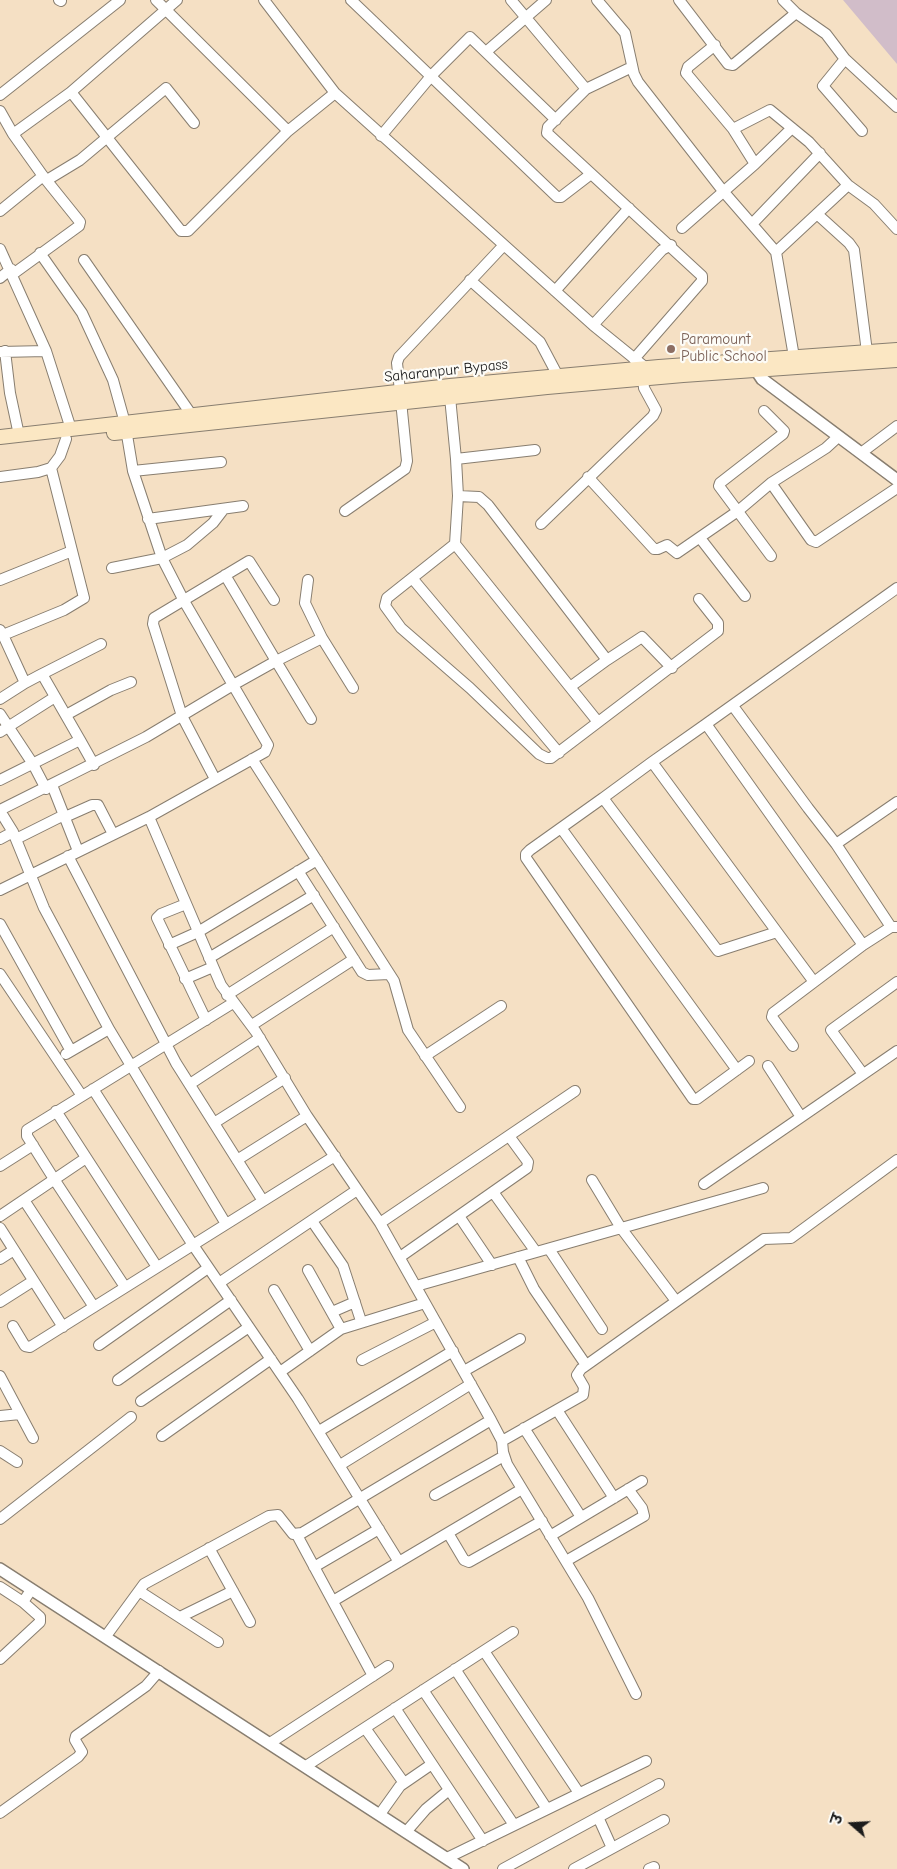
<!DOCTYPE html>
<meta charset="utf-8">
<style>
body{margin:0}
#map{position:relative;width:897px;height:1869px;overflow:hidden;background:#f5e0c4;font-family:"Comic Neue","Playpen Sans Deva",sans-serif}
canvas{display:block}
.north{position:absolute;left:827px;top:1799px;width:50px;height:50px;-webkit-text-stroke:4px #fdfcf7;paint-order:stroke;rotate:289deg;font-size:14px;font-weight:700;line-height:20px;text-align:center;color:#1c1c1c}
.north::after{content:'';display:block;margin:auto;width:18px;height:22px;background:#1c1c1c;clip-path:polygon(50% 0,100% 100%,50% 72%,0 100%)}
</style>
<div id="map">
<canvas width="897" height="1869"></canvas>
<div class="north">उ</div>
</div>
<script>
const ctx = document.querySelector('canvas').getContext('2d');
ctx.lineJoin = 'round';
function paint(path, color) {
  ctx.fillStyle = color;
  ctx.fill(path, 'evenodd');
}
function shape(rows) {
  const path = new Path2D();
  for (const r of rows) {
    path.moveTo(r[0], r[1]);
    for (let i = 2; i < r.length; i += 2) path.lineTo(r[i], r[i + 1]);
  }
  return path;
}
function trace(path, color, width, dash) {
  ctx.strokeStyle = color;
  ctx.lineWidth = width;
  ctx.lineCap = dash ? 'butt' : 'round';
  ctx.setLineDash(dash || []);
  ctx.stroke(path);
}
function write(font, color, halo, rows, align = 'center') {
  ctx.font = font + ' "Comic Neue",sans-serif';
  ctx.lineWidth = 4.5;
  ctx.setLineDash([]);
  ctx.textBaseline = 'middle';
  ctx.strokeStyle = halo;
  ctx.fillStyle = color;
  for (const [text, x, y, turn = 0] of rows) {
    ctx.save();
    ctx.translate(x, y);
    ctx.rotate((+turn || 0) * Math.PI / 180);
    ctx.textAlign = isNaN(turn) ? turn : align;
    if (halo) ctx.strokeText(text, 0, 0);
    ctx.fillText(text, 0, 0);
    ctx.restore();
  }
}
paint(shape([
 [843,0,897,0,897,64]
]), '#d1bdc9');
const minor = shape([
 [59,0,61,1],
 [156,0,288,131,335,93],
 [264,0,335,93,593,325,646,368],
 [351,0,557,197,561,197,591,174],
 [511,0,586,89,632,67],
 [597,0,625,33,634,74,638,82,723,191,776,252,794,357],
 [679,0,728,64,733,65,796,13,783,0],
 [796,13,826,34,845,59,897,107],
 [715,45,688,67,686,73,733,129,755,164],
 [487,51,546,0],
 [845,59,823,86,862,131],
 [586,89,548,127,547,133,702,276,702,281,634,359],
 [71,92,181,231,188,231,288,131],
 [0,95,120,0],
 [0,111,13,134,43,176,80,222,79,226,13,274],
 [733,129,770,110,809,142,848,185,874,204,897,229],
 [13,134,71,92,177,0],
 [381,136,432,75,470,37,556,120],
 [47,180,80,160,166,88,194,123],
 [0,211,43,176],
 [817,214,849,243,854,250,867,352],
 [752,224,820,153],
 [682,228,755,164,792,128],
 [0,249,46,351,71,429],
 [776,252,848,185],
 [40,253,82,313,113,380,125,423,133,471,162,558,184,601,233,685,276,661,225,575],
 [84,260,191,414],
 [0,278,11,269],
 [470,280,540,342,558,376],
 [555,291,629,208],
 [593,325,662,250,671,245],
 [5,351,10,393,19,435],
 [0,352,46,351],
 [400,391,397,363,399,357,504,245],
 [450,397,456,459],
 [764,411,784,431,783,434,720,483,719,486,771,556],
 [535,450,456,459,458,496,455,544,598,722],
 [861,453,897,426],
 [133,471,221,462],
 [0,477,38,472,51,468,60,456,66,439],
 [588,477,654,549,658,549,667,545,677,553,738,511,771,483,826,448,838,437],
 [771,483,811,540,816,542,897,488],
 [458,496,479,497,488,505,607,660,570,687],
 [345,511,405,469,407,461,401,401],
 [148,519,243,506],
 [541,524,653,416,656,410,644,388,643,378],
 [700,538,745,596],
 [455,544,387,598,385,606,401,628,470,688,539,754,547,758,551,758,718,631,718,623,699,599],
 [112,568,162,558,187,545,213,523,223,510],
 [412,578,559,753],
 [0,580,72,551],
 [308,580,305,603,322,638,276,661,311,719],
 [897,588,706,724,863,945,891,927,897,927],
 [0,630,3,635,64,610,84,598,51,468],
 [322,638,353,688],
 [607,660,642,637,672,668],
 [42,674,101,644],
 [25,683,42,674,80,740],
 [0,699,25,683,3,635],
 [733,706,808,808,836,844,891,927],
 [0,714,33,764,46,789],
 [66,715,111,690,131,682],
 [0,732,55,697],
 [252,759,394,981,408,1030,460,1107],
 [652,762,777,932,718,951,603,798,652,762,706,724],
 [215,779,182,716,153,624,154,618,249,561,274,600],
 [0,780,80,740,94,765],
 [52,785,78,851],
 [603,798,530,850,526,854,526,858,693,1099,697,1099,749,1061],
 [0,810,146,737,233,685,268,745,265,752,149,817,0,890],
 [0,811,13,832,44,908,109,1029,226,1224],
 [65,817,92,805,98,805,113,834],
 [149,817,221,985,256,1032,307,1116,380,1223,491,1420],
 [561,828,737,1070],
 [0,839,13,832],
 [16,839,64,815],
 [836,844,897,802],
 [68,856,176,1063,263,1201],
 [298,871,362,972,368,975,389,974],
 [186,904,161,914,157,918,206,1020],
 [0,924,71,1051],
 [777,932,814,982],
 [169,945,198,932,317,860],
 [209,958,314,895],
 [0,974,82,1096],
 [185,979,213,967],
 [227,995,334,927],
 [252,1025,354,959],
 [793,1046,772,1017,773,1013,863,945],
 [66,1054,109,1029],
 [425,1056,501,1006],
 [768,1066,801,1117],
 [863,1074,831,1030,897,982],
 [190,1084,260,1038],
 [93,1089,193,1245,298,1399,399,1562],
 [56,1111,157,1267],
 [214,1123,285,1078],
 [237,1160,307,1116],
 [0,1166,33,1145],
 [592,1180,621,1228,676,1301],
 [704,1184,897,1051],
 [493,1192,536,1252],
 [24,1200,94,1307],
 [0,1216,86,1158],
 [459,1216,492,1265],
 [312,1221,343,1266,361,1321],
 [380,1223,575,1091],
 [0,1228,63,1327],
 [549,1249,602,1329],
 [400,1257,527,1168,528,1162,509,1136],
 [518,1257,534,1289,586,1365],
 [0,1259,14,1250],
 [308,1270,341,1329],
 [219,1283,357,1190],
 [416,1286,763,1188],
 [125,1287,54,1179,27,1136,27,1130,233,1003],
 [274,1290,310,1351],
 [0,1302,33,1281],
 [332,1312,355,1302],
 [13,1326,25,1346,30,1347,335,1156],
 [99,1345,208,1268],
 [362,1360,436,1322],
 [464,1371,520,1339],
 [280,1372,341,1329,425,1303],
 [0,1376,33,1438],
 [118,1380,231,1300],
 [141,1401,249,1327],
 [557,1410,614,1498],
 [0,1416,20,1414],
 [524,1428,581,1517],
 [319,1431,453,1351],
 [162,1436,271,1359],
 [502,1441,503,1452,507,1464,588,1598,636,1694],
 [0,1451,17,1462],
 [340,1465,471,1384],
 [435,1495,504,1456],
 [0,1519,131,1417],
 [448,1533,464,1560,469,1562,542,1521],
 [297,1535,373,1676],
 [550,1536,642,1481],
 [209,1548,250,1622],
 [566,1561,644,1516,642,1508,628,1489],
 [314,1567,379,1529],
 [0,1587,23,1602],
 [139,1591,218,1642],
 [333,1601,522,1489],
 [180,1617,233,1591],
 [106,1636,144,1584,269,1516,278,1515,293,1534,302,1533,491,1420,502,1441,583,1395,584,1387,577,1375,581,1369,764,1239,791,1238,897,1160],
 [484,1651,579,1793],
 [0,1659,40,1622,40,1617,23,1602,31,1590],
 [455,1669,547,1809],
 [423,1690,514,1825],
 [395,1708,483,1841],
 [365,1728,404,1783],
 [270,1743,388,1666],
 [306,1766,513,1632],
 [0,1813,78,1757,82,1752,75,1740,76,1736,146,1686,159,1671],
 [380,1814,400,1786,432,1764],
 [598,1817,612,1848],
 [406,1832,426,1809,449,1790],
 [447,1858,646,1761],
 [503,1869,659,1784],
 [574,1869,664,1820],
 [649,1869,654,1867]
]);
const tertiary = shape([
 [756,362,756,370,762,379,897,480],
 [0,1569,463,1869]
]);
const secondary = shape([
 [114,433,547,387,683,375,897,360],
 [0,437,450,386,659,367,897,350]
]);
trace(minor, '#887e70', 12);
trace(tertiary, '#887e70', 14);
trace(secondary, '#887e70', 16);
trace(minor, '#fff', 10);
trace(tertiary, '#fff', 11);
trace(secondary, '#fbe7c3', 14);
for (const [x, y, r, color] of [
 [671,349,5,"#8d6e63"]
]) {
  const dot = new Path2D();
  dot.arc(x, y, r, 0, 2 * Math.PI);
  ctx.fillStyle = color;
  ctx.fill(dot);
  trace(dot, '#fdfcf7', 2);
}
write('15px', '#785e54', '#fdfcf7', [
 ["Paramount",681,340],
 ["Public School",681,357]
], 'left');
write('15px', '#1c1c1c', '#fdfcf7', [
 ["Saharanpur Bypass",446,371,-6]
]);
</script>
